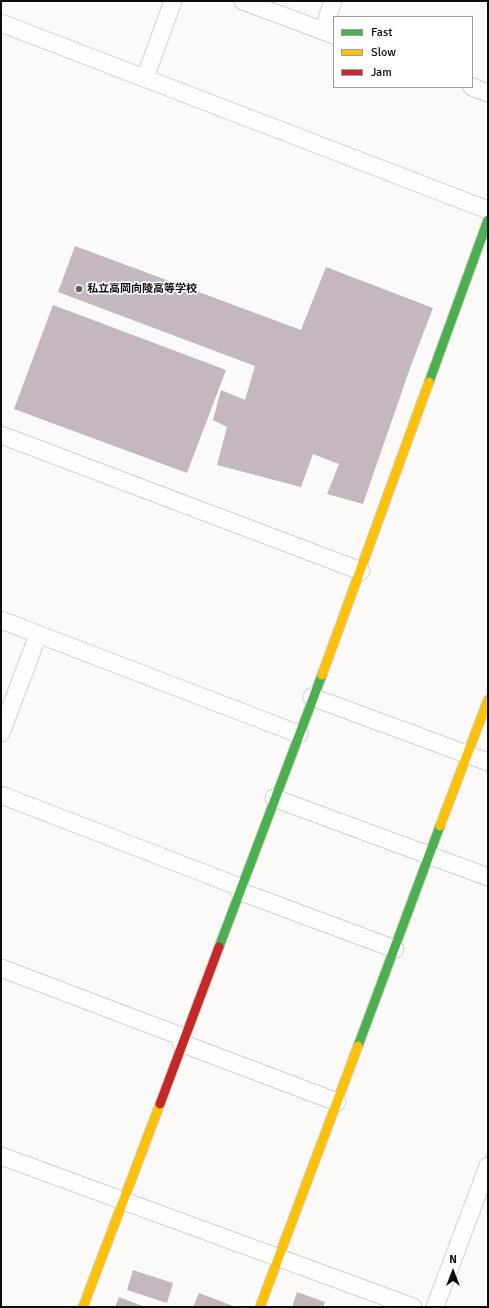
<!DOCTYPE html>
<meta charset="utf-8">
<style>
body{margin:0}
#map{position:relative;width:489px;height:1308px;overflow:hidden;background:#fcfaf9;font-family:Signika,sans-serif}
canvas{display:block}
.frame{position:absolute;inset:0;border:2px solid #0d0c0b;pointer-events:none}
.legend{position:absolute;left:333px;top:16px;width:140px;height:72px;box-sizing:border-box;background:#fff;border:1px solid #9e9e9d;margin:0;padding:5px 7px;list-style:none;font-size:12px;color:#0d0c0b}
.legend li{display:flex;align-items:center;gap:8px;height:20px}
.legend b{width:20px;border:1px solid #9e9e9d}
.north{position:absolute;left:433px;top:1252px;width:40px;height:40px;-webkit-text-stroke:3px #fff;paint-order:stroke;rotate:0deg;font-size:11px;font-weight:700;line-height:16px;text-align:center;color:#0d0c0b}
.north::after{content:'';display:block;margin:auto;width:14px;height:18px;background:#0d0c0b;clip-path:polygon(50% 0,100% 100%,50% 72%,0 100%)}
</style>
<div id="map">
<canvas width="489" height="1308"></canvas>
<div class="frame"></div>
<ul class="legend">
<li><b style="height:5px;background:#4caf50"></b>Fast</li>
<li><b style="height:5px;background:#ffc107"></b>Slow</li>
<li><b style="height:5px;background:#c62828"></b>Jam</li>
</ul>
<div class="north">N</div>
</div>
<script>
const ctx = document.querySelector('canvas').getContext('2d');
ctx.lineJoin = 'round';
function paint(path, color) {
  ctx.fillStyle = color;
  ctx.fill(path, 'evenodd');
}
function shape(rows) {
  const path = new Path2D();
  for (const r of rows) {
    path.moveTo(r[0], r[1]);
    for (let i = 2; i < r.length; i += 2) path.lineTo(r[i], r[i + 1]);
  }
  return path;
}
function trace(path, color, width, dash) {
  ctx.strokeStyle = color;
  ctx.lineWidth = width;
  ctx.lineCap = dash ? 'butt' : 'round';
  ctx.setLineDash(dash || []);
  ctx.stroke(path);
}
function write(font, color, halo, rows, align = 'center') {
  ctx.font = font + ' Signika,"Noto Sans JP",sans-serif';
  ctx.lineWidth = 3.5;
  ctx.setLineDash([]);
  ctx.textBaseline = 'middle';
  ctx.strokeStyle = halo;
  ctx.fillStyle = color;
  for (const [text, x, y, turn = 0] of rows) {
    ctx.save();
    ctx.translate(x, y);
    ctx.rotate((+turn || 0) * Math.PI / 180);
    ctx.textAlign = isNaN(turn) ? turn : align;
    if (halo) ctx.strokeText(text, 0, 0);
    ctx.fillText(text, 0, 0);
    ctx.restore();
  }
}
paint(shape([
 [75,246,301,330,326,267,433,308,410,368,363,504,327,494,339,464,313,454,301,487,217,465,227,427,213,420,221,390,245,400,255,366,58,292],
 [53,305,226,370,187,473,14,409],
 [133,1270,173,1283,167,1303,127,1290],
 [297,1292,325,1302,323,1307,292,1307],
 [199,1293,233,1306,232,1307,193,1307],
 [119,1297,145,1307,115,1307]
]), '#c4b7bf');
const street = shape([
 [243,1,334,35],
 [1,23,488,210],
 [323,31,333,1],
 [145,78,173,1],
 [472,87,488,93],
 [1,435,361,571],
 [1,620,299,734],
 [312,697,488,762],
 [1,733,38,635],
 [1,795,240,887],
 [274,798,488,877],
 [239,891,395,949],
 [1,968,183,1037],
 [181,1043,337,1102],
 [1,1156,413,1307],
 [435,1307,488,1166]
]);
const fast = shape([
 [429,382,488,220],
 [219,947,322,675],
 [358,1046,440,826]
]);
const slow = shape([
 [322,675,429,382],
 [440,826,488,700],
 [83,1307,160,1104],
 [260,1307,358,1046]
]);
const jam = shape([
 [160,1104,219,947]
]);
trace(street, '#d3d2d1', 19);
trace(fast, '#d3d2d1', 11);
trace(slow, '#d3d2d1', 11);
trace(jam, '#d3d2d1', 11);
trace(street, '#fffefe', 17);
trace(fast, '#4caf50', 9);
trace(slow, '#ffc107', 9);
trace(jam, '#c62828', 9);
for (const [x, y, r, color] of [
 [79,289,4,"#615f5e"]
]) {
  const dot = new Path2D();
  dot.arc(x, y, r, 0, 2 * Math.PI);
  ctx.fillStyle = color;
  ctx.fill(dot);
  trace(dot, '#fff', 1.5);
}
write('bold 11px', '#0d0c0b', '#fff', [
 ["私立高岡向陵高等学校",87,289]
], 'left');
</script>
